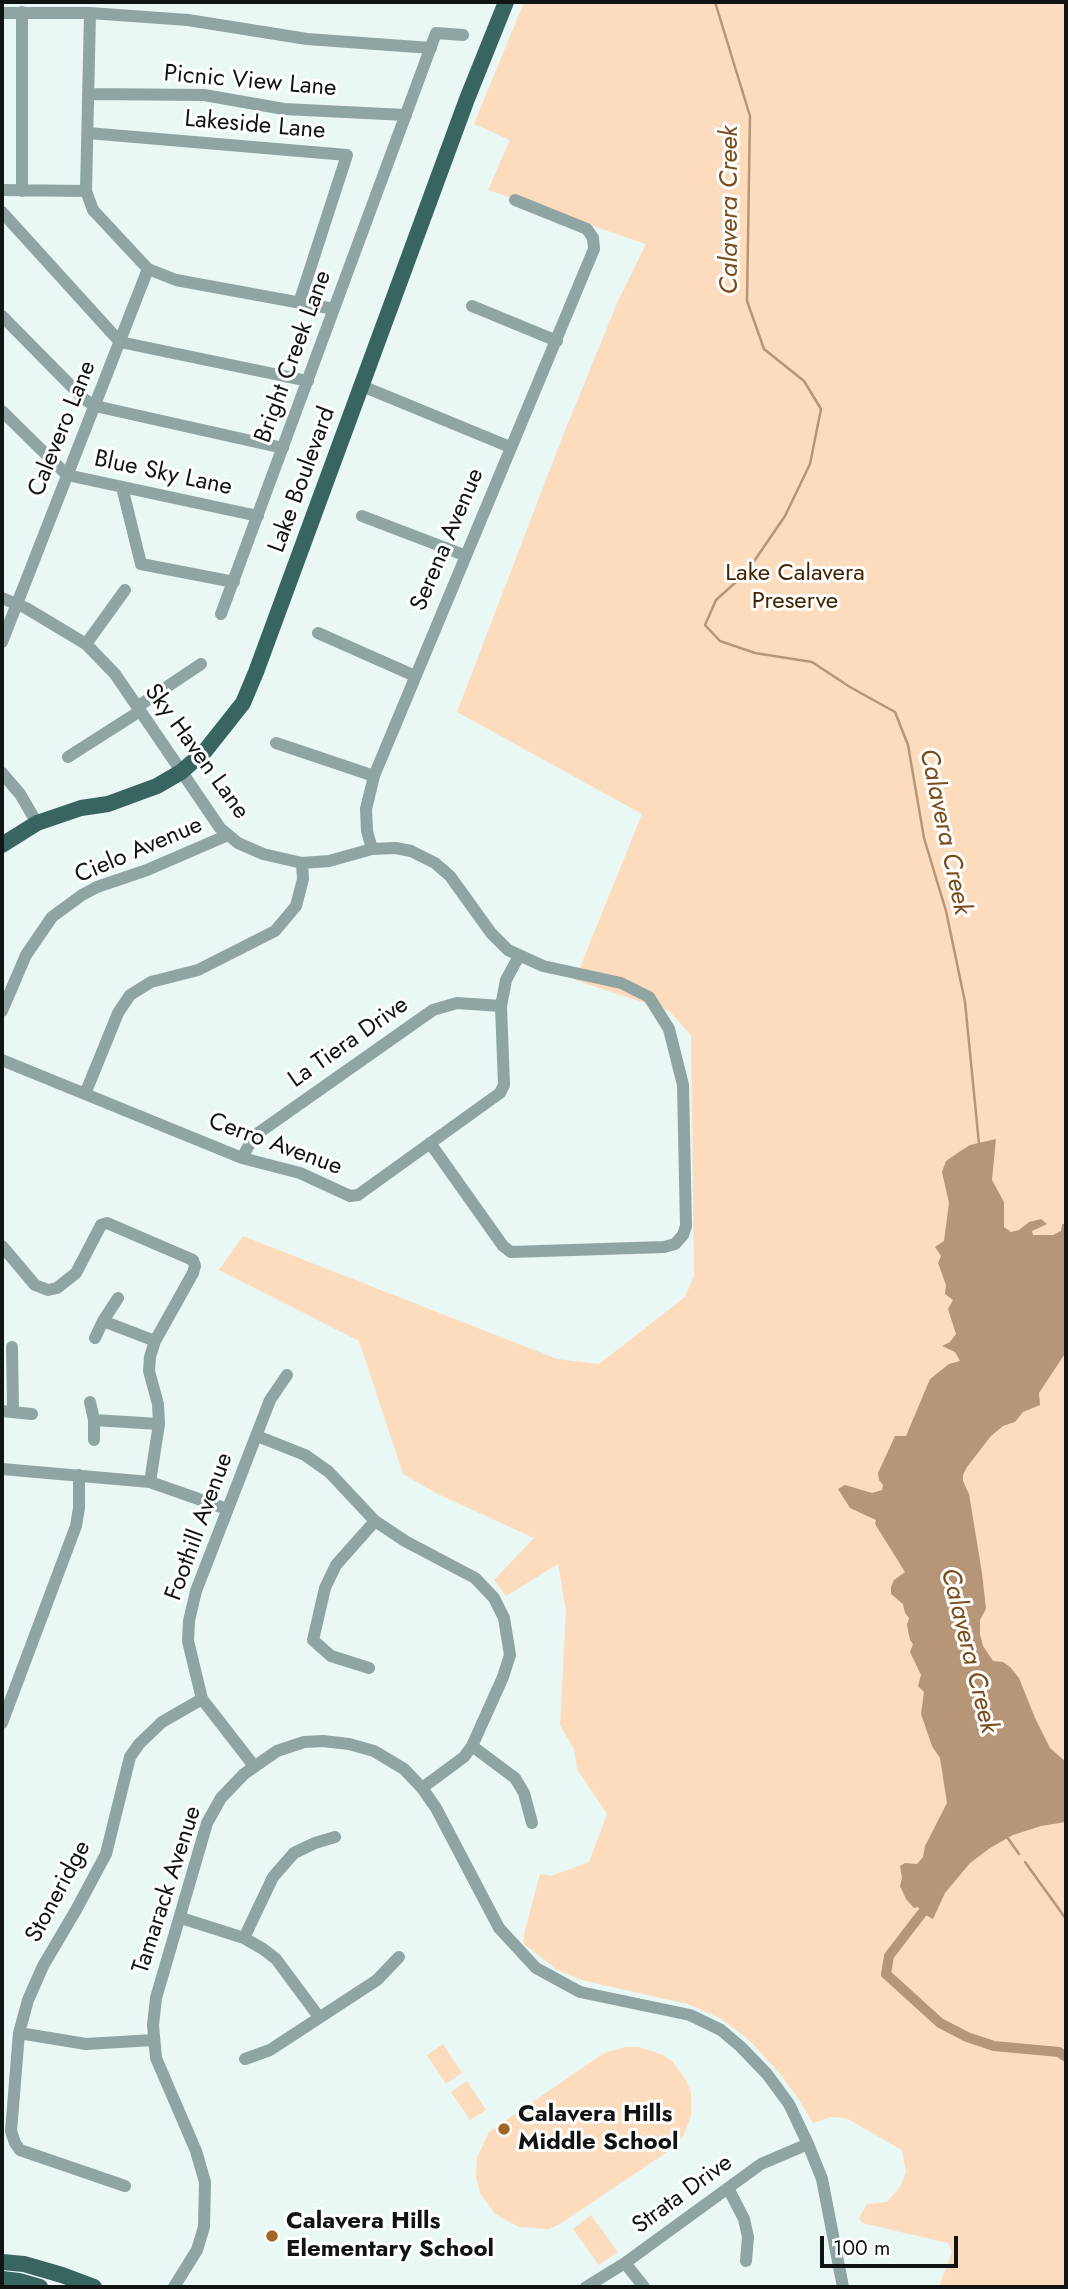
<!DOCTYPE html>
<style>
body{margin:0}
#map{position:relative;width:1068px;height:2289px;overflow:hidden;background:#e9f7f5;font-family:Jost,sans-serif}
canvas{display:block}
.frame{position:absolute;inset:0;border:4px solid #101514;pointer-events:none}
.scale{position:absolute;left:820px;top:2236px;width:138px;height:32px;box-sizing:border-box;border:4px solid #101514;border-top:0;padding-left:9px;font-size:21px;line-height:24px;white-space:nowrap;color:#101514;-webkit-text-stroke:5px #fff;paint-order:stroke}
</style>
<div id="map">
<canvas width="1068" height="2289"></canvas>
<div class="frame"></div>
<div class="scale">100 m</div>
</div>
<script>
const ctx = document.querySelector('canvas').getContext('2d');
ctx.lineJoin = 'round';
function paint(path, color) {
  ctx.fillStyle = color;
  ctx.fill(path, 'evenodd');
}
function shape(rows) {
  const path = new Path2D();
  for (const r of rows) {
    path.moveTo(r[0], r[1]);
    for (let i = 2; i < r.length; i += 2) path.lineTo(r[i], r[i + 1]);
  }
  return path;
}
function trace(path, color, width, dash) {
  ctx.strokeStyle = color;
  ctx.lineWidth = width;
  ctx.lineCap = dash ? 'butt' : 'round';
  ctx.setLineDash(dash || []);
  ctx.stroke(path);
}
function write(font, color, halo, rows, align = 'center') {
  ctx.font = font + ' Jost,sans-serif';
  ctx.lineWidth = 6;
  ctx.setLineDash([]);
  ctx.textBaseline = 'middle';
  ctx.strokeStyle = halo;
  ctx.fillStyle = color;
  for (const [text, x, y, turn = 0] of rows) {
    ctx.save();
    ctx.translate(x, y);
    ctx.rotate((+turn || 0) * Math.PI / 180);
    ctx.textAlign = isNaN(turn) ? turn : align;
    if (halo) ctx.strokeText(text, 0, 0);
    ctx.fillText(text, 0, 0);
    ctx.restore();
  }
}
paint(shape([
 [524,2,1066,2,1066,2287,939,2287,952,2252,948,2243,862,2223,859,2218,867,2204,887,2202,900,2187,906,2172,902,2150,846,2118,831,2117,813,2123,798,2098,780,2074,751,2042,722,2019,688,2004,581,1980,556,1969,524,1944,524,1934,540,1874,551,1876,589,1862,607,1814,577,1769,574,1749,560,1725,566,1611,558,1564,506,1596,494,1580,534,1538,438,1494,403,1474,359,1341,219,1270,243,1236,557,1359,599,1364,685,1297,694,1276,691,1035,669,1011,575,980,642,814,457,712,562,438,618,301,646,244,488,190,510,140,474,124],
 [443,2044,462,2073,446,2084,427,2055],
 [626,2047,638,2047,661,2054,672,2061,686,2080,691,2093,691,2116,683,2136,676,2146,560,2224,549,2229,519,2227,495,2214,480,2193,476,2177,477,2157,489,2132,604,2053],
 [467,2081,486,2110,470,2120,451,2092],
 [591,2215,618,2252,599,2265,573,2229]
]), '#fddcbd');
paint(shape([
 [996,1139,992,1180,1004,1202,1004,1227,1011,1232,1019,1230,1029,1222,1041,1219,1047,1224,1032,1231,1033,1235,1053,1235,1061,1231,1062,1224,1066,1224,1066,1352,1039,1393,1040,1405,1023,1412,1015,1422,1003,1426,991,1436,967,1467,963,1475,963,1481,969,1494,982,1573,986,1609,980,1620,980,1634,983,1646,993,1661,1003,1662,1010,1667,1019,1678,1035,1718,1050,1748,1066,1762,1066,1822,1041,1826,1013,1835,990,1848,970,1863,945,1893,933,1919,922,1913,918,1907,914,1908,906,1899,900,1886,902,1878,900,1866,905,1863,917,1864,923,1857,925,1846,947,1803,940,1758,932,1746,921,1714,924,1692,918,1686,921,1675,910,1652,913,1644,910,1640,907,1625,909,1618,905,1613,903,1604,891,1594,891,1587,894,1580,905,1572,875,1524,876,1520,850,1508,838,1489,845,1485,872,1493,882,1490,883,1485,879,1480,878,1473,895,1436,906,1436,930,1379,949,1364,960,1361,955,1352,942,1346,950,1342,956,1334,948,1309,953,1300,945,1294,946,1285,938,1263,941,1256,935,1247,944,1241,949,1203,942,1172,946,1161,959,1152,970,1145]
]), '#b79677');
trace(shape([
 [715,2,750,116,747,301,764,349,804,381,821,409,810,464,785,516,746,573,716,600,705,625,720,641,755,653,812,662,850,687,895,712,908,745,924,838,946,911,965,1002,979,1144],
 [1007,1837,1019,1854],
 [1025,1862,1066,1919]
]), '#b79677', 2.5);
trace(shape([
 [922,1913,889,1956,886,1974,940,2023,967,2037,994,2046,1059,2052,1066,2057]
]), '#b79677', 10);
trace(shape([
 [2,13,90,13,188,20,307,39,431,48],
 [90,13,86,191,93,210,148,269,176,280,334,309],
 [88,94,204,95,284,109,406,115],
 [88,133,347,155,299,303],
 [2,190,86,191],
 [22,191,22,12],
 [2,212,120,342,308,381],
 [472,306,557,341],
 [2,316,84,399,95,406,283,448],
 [362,386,510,447],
 [2,411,67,475,258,516],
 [122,487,141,564,234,582],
 [362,516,464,555],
 [2,598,26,608,86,644,115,674,220,828,238,843,263,854,302,863,329,861,372,849,396,848,411,851,435,863,450,876,491,933,508,950,543,966,621,983,649,997,669,1029,683,1085,686,1226,683,1235,675,1244,664,1247,511,1252,503,1246,430,1143],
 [221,614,436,33,463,35],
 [318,633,415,676],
 [2,642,148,269],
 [86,644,125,590],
 [137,707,201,664],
 [276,743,374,776],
 [68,757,140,711],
 [2,773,20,794,37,823],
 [372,849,367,831,366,809,374,776,594,249,593,238,587,229,515,200],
 [2,1011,26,955,52,917,82,895,97,887,147,870,228,835],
 [2,1060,242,1158,300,1173,350,1196,358,1195,500,1093,504,1085,501,1006,506,980,519,956],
 [85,1094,118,1013,130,995,151,982,198,970,275,931,296,906,303,879,302,863],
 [242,1158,254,1136,433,1010,457,1003,501,1006],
 [2,1246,35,1285,48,1290,57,1288,76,1273,101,1225,107,1223,193,1260,195,1266,193,1273,155,1341,150,1357,149,1371,158,1404,159,1424,150,1482],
 [103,1321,155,1341],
 [95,1338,103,1321,118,1298],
 [12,1347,13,1412],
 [90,1402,94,1420,94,1440],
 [2,1411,32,1414],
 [94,1420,159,1424],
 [257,1436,305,1455,329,1472,375,1521,405,1541,475,1578,494,1598,504,1618,510,1655,503,1677,472,1746,464,1757,422,1788],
 [2,1469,150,1482,227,1509],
 [369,1668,331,1656,313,1640,325,1588,336,1565,375,1521],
 [2,1723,76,1526,79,1508,79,1475],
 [472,1746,515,1778,524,1793,532,1823],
 [254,1766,202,1699,188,1641,189,1621,196,1591,270,1400,287,1375],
 [181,1918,244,1938,263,1949,276,1959,319,2017],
 [244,1938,273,1877,294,1853,315,1843,335,1837],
 [19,2033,86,2044,153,2040],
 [245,2059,270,2050,377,1980,399,1957],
 [125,2186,20,2150,15,2143,11,2131,19,2033,28,2000,43,1966,76,1910,106,1854,130,1757,139,1744,162,1722,202,1699],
 [728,2188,744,2219,748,2237,746,2261],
 [625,2263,644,2287],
 [174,2287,197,2250,204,2227,205,2182,196,2151,156,2058,153,2025,156,1998,207,1823,221,1798,244,1774,277,1751,304,1742,323,1741,349,1744,374,1751,404,1769,422,1788,436,1808,499,1928,536,1968,580,1992,690,2015,721,2030,741,2047,767,2074,789,2104,808,2144,822,2179,843,2287],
 [586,2287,625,2263,761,2164,808,2144]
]), '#8ea5a3', 12);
trace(shape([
 [2,845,37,823,81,808,108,804,157,786,181,772,205,751,243,703,256,672,467,99,506,2],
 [2,2262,24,2264,62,2275,94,2287],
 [2,2279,19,2281,40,2287]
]), '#396561', 16);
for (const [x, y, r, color] of [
 [504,2129,7,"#a16727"],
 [272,2236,7,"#a16727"]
]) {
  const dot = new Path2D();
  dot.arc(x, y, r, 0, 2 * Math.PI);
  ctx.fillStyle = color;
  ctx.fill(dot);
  trace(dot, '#fff', 2.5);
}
write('24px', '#101514', '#fff', [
 ["Picnic View Lane",250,82,5],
 ["Lakeside Lane",255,126,5],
 ["Bright Creek Lane",294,357,-70],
 ["Calevero Lane",63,429,-68],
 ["Blue Sky Lane",163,474,12],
 ["Lake Boulevard",303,480,-70],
 ["Serena Avenue",448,540,-67],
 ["Sky Haven Lane",196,752,54],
 ["Cielo Avenue",139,851,-23],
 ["La Tiera Drive",349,1043,-35],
 ["Cerro Avenue",275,1145,20],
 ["Foothill Avenue",200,1527,-70],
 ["Tamarack Avenue",168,1890,-72],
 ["Stoneridge",59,1892,-62],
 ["Strata Drive",683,2195,-36]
]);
write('24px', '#442400', '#fff', [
 ["Lake Calavera",795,574],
 ["Preserve",795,602]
]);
write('bold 24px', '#101514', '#fff', [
 ["Calavera Hills",518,2115],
 ["Middle School",518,2143],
 ["Calavera Hills",286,2222],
 ["Elementary School",286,2250]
], 'left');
write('italic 26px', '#794c1a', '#fff', [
 ["Calavera Creek",731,210,-90],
 ["Calavera Creek",944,832,78],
 ["Calavera Creek",968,1651,76]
]);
</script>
